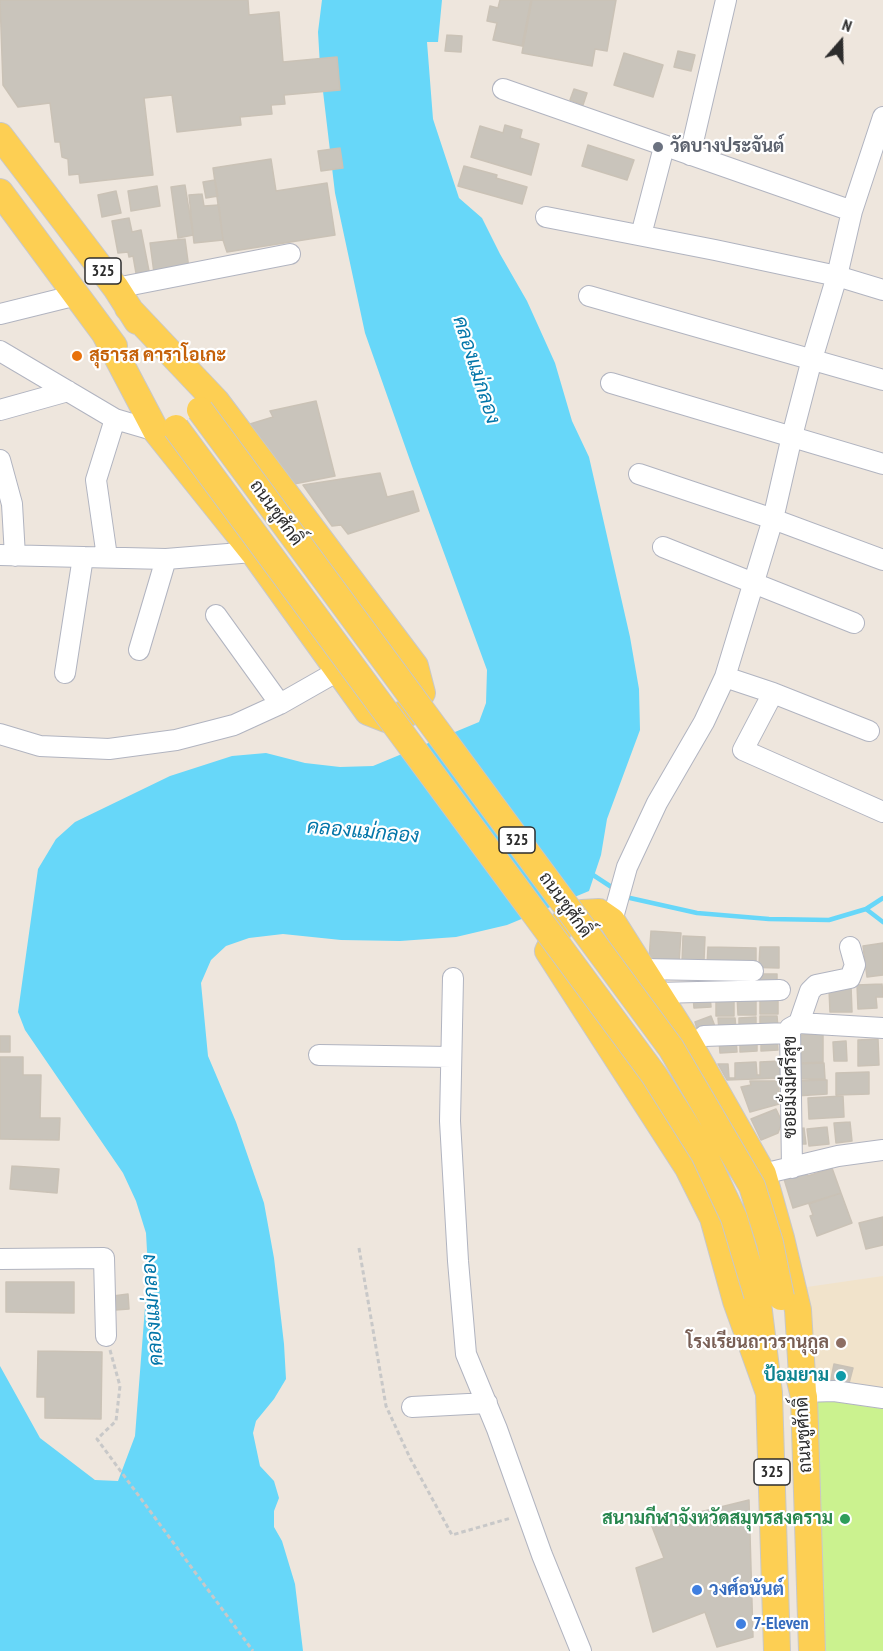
<!DOCTYPE html>
<meta charset="utf-8">
<style>
body{margin:0}
#map{position:relative;width:883px;height:1651px;overflow:hidden;background:#eee6dd;font-family:"PT Sans Narrow",sans-serif}
canvas{display:block}
.north{position:absolute;left:811px;top:12px;width:60px;height:60px;-webkit-text-stroke:4px #fff;paint-order:stroke;rotate:20deg;font-size:16px;font-weight:700;line-height:24px;text-align:center;color:#2c2c2c}
.north::after{content:'';display:block;margin:auto;width:21px;height:27px;background:#2c2c2c;clip-path:polygon(50% 0,100% 100%,50% 72%,0 100%)}
</style>
<div id="map">
<canvas width="883" height="1651"></canvas>
<div class="north">N</div>
</div>
<script>
const ctx = document.querySelector('canvas').getContext('2d');
ctx.lineJoin = 'round';
function paint(path, color) {
  ctx.fillStyle = color;
  ctx.fill(path, 'evenodd');
}
function shape(rows) {
  const path = new Path2D();
  for (const r of rows) {
    path.moveTo(r[0], r[1]);
    for (let i = 2; i < r.length; i += 2) path.lineTo(r[i], r[i + 1]);
  }
  return path;
}
function trace(path, color, width, dash) {
  ctx.strokeStyle = color;
  ctx.lineWidth = width;
  ctx.lineCap = dash ? 'butt' : 'round';
  ctx.setLineDash(dash || []);
  ctx.stroke(path);
}
function write(font, color, halo, rows, align = 'center') {
  ctx.font = font + ' "PT Sans Narrow",Sarabun,sans-serif';
  ctx.lineWidth = 4.5;
  ctx.setLineDash([]);
  ctx.textBaseline = 'middle';
  ctx.strokeStyle = halo;
  ctx.fillStyle = color;
  for (const [text, x, y, turn = 0] of rows) {
    ctx.save();
    ctx.translate(x, y);
    ctx.rotate((+turn || 0) * Math.PI / 180);
    ctx.textAlign = isNaN(turn) ? turn : align;
    if (halo) ctx.strokeText(text, 0, 0);
    ctx.fillText(text, 0, 0);
    ctx.restore();
  }
}
paint(shape([
 [883,1276,883,1409,804,1397,793,1289]
]), '#f1e3cb');
paint(shape([
 [804,1397,883,1409,883,1651,812,1651]
]), '#cbf28f');
paint(shape([
 [322,0,442,0,438,42,427,42,433,119,459,198,482,218,500,254,527,301,555,363,572,421,589,457,630,637,639,689,640,730,607,819,601,855,589,891,507,925,456,937,400,941,341,940,283,934,249,938,226,946,211,960,201,983,208,1056,236,1122,264,1203,274,1258,284,1344,286,1379,274,1399,256,1421,253,1433,260,1466,274,1481,279,1498,274,1511,274,1527,282,1541,295,1584,303,1651,0,1651,0,1366,40,1438,95,1480,118,1481,135,1436,148,1269,146,1233,136,1201,123,1173,25,1030,18,1012,38,869,56,839,75,822,170,776,232,756,266,753,305,763,340,767,373,766,479,722,486,703,487,670,412,466,365,333,335,193,320,66,318,32]
]), '#67d7f9');
trace(shape([
 [590,873,616,890],
 [624,894,630,898,697,913,769,919,829,920,866,909,883,898],
 [866,909,883,922]
]), '#67d7f9', 4.5);
const building = shape([
 [0,0,248,0,249,15,279,12,283,62,337,57,340,90,284,95,285,104,271,105,272,114,240,117,241,125,177,132,172,95,144,98,153,175,80,183,79,174,69,175,68,159,62,157,60,142,55,142,50,103,18,107,3,85,0,0],
 [500,0,531,0,522,46,493,40,497,23,487,21,490,6,498,8,500,0],
 [532,0,616,0,607,51,595,49,592,66,522,53,532,0],
 [447,35,462,36,461,52,445,51,447,35],
 [678,51,695,55,691,71,674,67,678,51],
 [624,53,663,65,653,97,614,85,624,53],
 [574,89,587,93,583,105,570,100,574,89],
 [505,125,522,130,520,138,539,144,531,175,471,157,480,126,503,133,505,125],
 [588,145,634,160,627,180,582,166,588,145],
 [340,148,343,168,321,171,318,151,340,148],
 [271,159,276,191,327,183,335,235,227,252,223,240,213,168,271,159],
 [464,166,497,175,496,178,527,187,522,204,458,186,464,166],
 [215,180,218,196,206,198,203,182,215,180],
 [185,185,193,235,178,238,171,187,185,185],
 [157,186,160,206,131,211,128,191,157,186],
 [116,191,121,213,102,217,98,195,116,191],
 [202,194,204,206,219,205,223,240,194,243,189,195,202,194],
 [129,218,132,232,141,230,149,271,136,273,133,256,129,257,128,252,118,253,112,221,129,218],
 [185,239,189,269,154,273,150,243,185,239],
 [316,401,335,476,294,484,250,424,273,417,270,411,316,401],
 [380,473,387,497,413,491,419,511,348,534,341,525,332,526,303,485,380,473],
 [651,931,681,933,679,962,649,960,651,931],
 [683,936,705,937,704,960,698,960,698,965,682,964,683,936],
 [883,943,883,975,867,977,863,946,883,943],
 [708,947,756,948,756,965,759,965,760,947,779,947,779,968,707,966,708,947],
 [760,974,777,974,777,986,760,986,760,974],
 [882,984,883,997,876,997,877,1008,858,1009,857,985,882,984],
 [851,986,852,1012,830,1012,829,989,851,986],
 [737,994,756,994,756,1015,738,1015,737,994],
 [760,994,778,994,778,1014,760,1014,760,994],
 [710,995,711,1007,694,1008,693,996,710,995],
 [716,995,734,995,734,1016,716,1016,716,995],
 [711,1016,716,1029,699,1035,695,1022,711,1016],
 [760,1016,777,1016,778,1028,760,1029,760,1016],
 [756,1017,756,1029,739,1029,739,1018,756,1017],
 [718,1018,735,1018,736,1030,719,1030,718,1018],
 [823,1034,823,1062,801,1063,800,1035,823,1034],
 [0,1036,10,1036,10,1052,0,1052,0,1036],
 [777,1038,778,1050,761,1051,761,1039,777,1038],
 [757,1039,757,1051,740,1052,740,1040,757,1039],
 [878,1039,879,1065,858,1066,858,1040,878,1039],
 [719,1040,736,1040,737,1052,720,1053,719,1040],
 [846,1041,847,1061,834,1061,833,1042,846,1041],
 [0,1057,23,1057,23,1075,41,1075,40,1118,60,1118,59,1140,0,1139,0,1057],
 [780,1061,781,1078,727,1080,718,1064,728,1064,729,1078,735,1078,735,1063,756,1062,757,1075,760,1075,760,1062,780,1061],
 [824,1063,825,1079,796,1079,795,1064,824,1063],
 [869,1072,869,1094,836,1095,836,1073,869,1072],
 [827,1080,827,1094,795,1096,794,1081,827,1080],
 [750,1081,779,1081,779,1104,750,1112,741,1087,751,1085,750,1081],
 [843,1096,844,1117,809,1119,808,1098,843,1096],
 [776,1109,782,1122,778,1133,761,1140,751,1119,776,1109],
 [850,1122,852,1141,836,1143,834,1123,850,1122],
 [827,1127,829,1144,809,1146,807,1129,827,1127],
 [804,1128,806,1144,795,1144,793,1129,804,1128],
 [12,1166,59,1169,57,1193,10,1189,12,1166],
 [832,1168,841,1193,793,1208,784,1179,806,1172,808,1176,832,1168],
 [841,1193,852,1223,817,1236,810,1216,813,1215,809,1204,841,1193],
 [883,1217,883,1245,866,1249,859,1223,883,1217],
 [6,1282,74,1282,74,1313,6,1312,6,1282],
 [128,1294,129,1309,115,1310,113,1296,128,1294],
 [38,1351,102,1352,101,1419,45,1418,45,1397,37,1397,38,1351],
 [834,1364,853,1368,848,1387,830,1384,834,1364],
 [749,1500,753,1637,717,1647,705,1612,653,1632,636,1568,664,1558,651,1524,749,1500]
]);
paint(building, '#c9c4bb');
trace(building, '#cac2b6', 1.5);
const minor = shape([
 [503,89,852,211],
 [690,155,726,0],
 [546,217,715,250,837,276,883,290],
 [641,235,664,147],
 [116,288,290,254],
 [589,296,883,380],
 [0,314,77,295],
 [0,351,115,419,156,431],
 [611,383,883,464],
 [0,410,68,391],
 [0,460,12,504,15,556],
 [639,474,773,519,883,560],
 [663,547,854,623],
 [0,555,166,559,253,552],
 [107,557,96,480,115,419],
 [216,615,280,704],
 [139,650,166,559],
 [65,673,83,557],
 [725,677,773,693,869,731],
 [773,693,743,750,883,812],
 [0,734,40,746,109,749,176,740,234,725,280,704,338,671],
 [612,921,627,867,657,803,704,722,725,677,773,519,792,436,812,359,837,276,852,211,883,117],
 [643,969,753,971],
 [453,978,450,1121,458,1261,466,1354,497,1429,542,1555,581,1651],
 [657,993,780,990],
 [799,1023,810,991,816,985,850,978,855,965,850,947],
 [704,1036,789,1033],
 [319,1055,451,1057],
 [792,1168,790,1028,799,1023,883,1028],
 [763,1174,838,1156,883,1150],
 [0,1259,104,1258,106,1336],
 [803,1392,834,1391,883,1398],
 [412,1407,487,1403]
]);
const major = shape([
 [0,136,116,288,137,321],
 [0,192,114,346],
 [105,334,156,431,253,552,368,712,386,719,408,713,422,693,415,666,216,401,128,308],
 [757,1295,769,1393,777,1651],
 [799,1376,804,1397,812,1651],
 [769,1393,736,1301,713,1218,688,1168,548,951,561,925,582,913,599,912,612,921,686,1038,763,1174,781,1238,798,1310,803,1392]
]);
trace(minor, '#b1b4c0', 22);
trace(major, '#c8c8c8', 28);
trace(shape([
 [359,1248,386,1406,410,1458,452,1535,511,1518],
 [110,1350,120,1386,116,1421,97,1439,253,1651]
]), '#c8c8c8', 3, [4.5, 3]);
trace(minor, '#fff', 20);
trace(major, '#fdcf53', 26);
const majorBridge = shape([
 [200,410,671,1048,752,1186,770,1243,781,1297],
 [176,428,654,1075,704,1154,734,1218,757,1295]
]);
trace(majorBridge, '#c8c8c8', 28, []);
trace(majorBridge, '#fdcf53', 26);
for (const [x, y, r, color] of [
 [658,147,6,"#6b7280"],
 [77,356,6,"#e8710a"],
 [841,1343,6,"#8d6e63"],
 [841,1376,6,"#0f9aa8"],
 [845,1519,6,"#2e9e5b"],
 [697,1590,6,"#3f7fe0"],
 [741,1624,6,"#3f7fe0"]
]) {
  const dot = new Path2D();
  dot.arc(x, y, r, 0, 2 * Math.PI);
  ctx.fillStyle = color;
  ctx.fill(dot);
  trace(dot, '#fff', 2);
}
for (const [x, y, w] of [
 [103,271,36],
 [517,840,36],
 [772,1472,36]
]) {
  const box = new Path2D();
  box.roundRect(x - w / 2, y - 13, w, 26, 4.5);
  ctx.fillStyle = '#fff';
  ctx.fill(box);
  trace(box, '#2c2c2c', 1.5);
}
write('bold 16px', '#2c2c2c', null, [
 ["325",103,271],
 ["325",517,840],
 ["325",772,1472]
]);
write('bold 18px', '#5b616d', '#fff', [
 ["วัดบางประจันต์",670,147]
], 'left');
write('bold 18px', '#c56008', '#fff', [
 ["สุธารส คาราโอเกะ",89,356]
], 'left');
write('18px', '#2c2c2c', '#fff', [
 ["ถนนชูศักดิ์",276,513,54],
 ["ถนนชูศักดิ์",565,905,54],
 ["ซอยมั่งมีศรีสุข",791,1087,-90],
 ["ถนนชูศักดิ์",804,1435,-93]
]);
write('bold 18px', '#785e54', '#fff', [
 ["โรงเรียนถาวรานุกูล",829,1343]
], 'right');
write('bold 18px', '#0d838f', '#fff', [
 ["ป้อมยาม",829,1376]
], 'right');
write('bold 18px', '#27864d', '#fff', [
 ["สนามกีฬาจังหวัดสมุทรสงคราม",833,1519]
], 'right');
write('bold 18px', '#366cbe', '#fff', [
 ["วงศ์อนันต์",709,1590],
 ["7-Eleven",753,1624]
], 'left');
write('italic 20px', '#0276a9', '#fff', [
 ["คลองแม่กลอง",476,370,72],
 ["คลองแม่กลอง",363,832,5],
 ["คลองแม่กลอง",153,1310,-94]
]);
</script>
